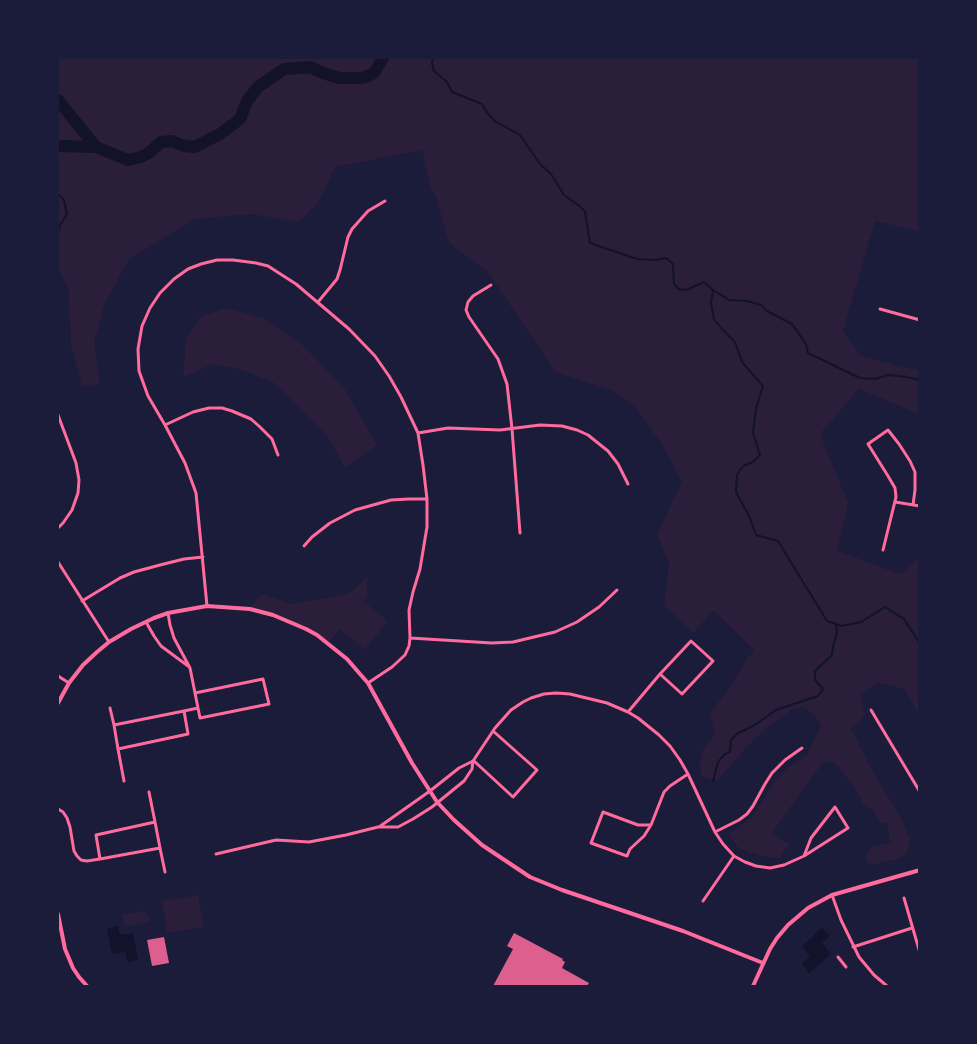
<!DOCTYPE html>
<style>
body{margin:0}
#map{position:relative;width:977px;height:1044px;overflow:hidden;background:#1b1b3a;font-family:"Open Sans",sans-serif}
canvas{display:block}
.frame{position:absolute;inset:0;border:59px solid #1b1b3a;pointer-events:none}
</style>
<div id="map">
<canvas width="977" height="1044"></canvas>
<div class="frame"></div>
</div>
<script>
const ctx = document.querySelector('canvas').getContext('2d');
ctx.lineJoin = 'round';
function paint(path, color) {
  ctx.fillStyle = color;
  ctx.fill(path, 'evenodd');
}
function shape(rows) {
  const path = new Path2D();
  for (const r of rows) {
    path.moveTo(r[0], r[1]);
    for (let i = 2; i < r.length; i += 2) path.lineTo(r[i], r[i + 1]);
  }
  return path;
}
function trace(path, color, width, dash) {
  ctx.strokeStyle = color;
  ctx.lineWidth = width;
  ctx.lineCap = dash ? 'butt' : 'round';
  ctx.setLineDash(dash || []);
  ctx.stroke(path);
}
paint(shape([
 [58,58,919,58,919,231,875,221,843,331,861,356,919,371,919,414,859,389,820,434,848,503,837,551,900,574,919,558,919,715,905,689,877,683,860,695,865,713,861,720,851,729,875,776,900,816,910,839,907,853,899,859,875,864,872,864,867,862,866,855,872,847,890,842,889,834,887,828,890,824,888,822,880,823,872,809,864,806,855,787,834,762,823,762,772,833,789,844,780,858,761,856,738,848,729,834,752,817,775,781,789,767,806,756,821,725,813,714,804,707,792,709,763,731,744,750,717,781,701,776,700,764,703,749,715,735,710,714,734,681,747,659,754,650,713,610,694,633,664,606,669,564,657,534,682,482,665,449,637,409,612,390,555,372,543,353,487,271,449,243,435,194,431,188,422,150,335,167,319,202,299,222,251,214,195,219,129,259,104,305,94,342,100,384,82,386,71,345,68,286,59,272,58,272],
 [225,308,263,318,304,346,345,389,377,445,345,468,328,437,274,383,243,370,213,364,183,377,186,339,200,317],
 [367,577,367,597,363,601,388,621,365,650,340,629,327,644,311,632,273,615,249,608,262,594,291,604,323,599,345,594,352,591],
 [198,895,204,927,167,933,162,901],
 [144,911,150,920,149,922,127,926,124,924,122,916,123,914]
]), '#2a1e3b');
paint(shape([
 [118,926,120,935,133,933,138,960,128,962,125,952,112,954,107,929],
 [822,928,830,936,822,943,831,954,809,973,802,964,810,956,802,946]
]), '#12122b');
trace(shape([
 [433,58,432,63,434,71,447,82,452,92,482,104,488,114,495,121,520,135,540,164,551,174,564,195,581,207,585,212,590,243,637,259,655,260,666,258,673,264,674,284,679,289,686,290,704,282,713,290,711,303,714,319,722,329,735,342,742,362,763,386,756,408,753,433,760,455,753,462,743,466,737,475,736,492,749,516,756,535,778,541,827,621,842,626,861,622,885,607,904,619,920,644],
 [58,194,64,200,67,214,60,225,58,231],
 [713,290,729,300,747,301,761,305,767,311,792,324,806,344,808,353,860,378,875,379,888,375,906,377,920,380],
 [713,781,718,762,725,754,730,752,731,740,738,733,755,725,776,710,818,696,823,689,815,680,815,671,832,655,833,646,837,632,836,624]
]), '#12122b', 2);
trace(shape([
 [58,100,96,147],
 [58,146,96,147,128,160,141,157,150,152,161,142,172,141,184,146,195,147,220,134,240,119,247,101,258,87,284,69,310,67,323,73,339,78,363,78,374,73,383,58]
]), '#12122b', 12);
paint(shape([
 [514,933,563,959,562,960,565,962,562,968,589,983,587,986,550,986,547,985,546,986,493,986,513,949,507,946],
 [164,937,169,963,152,966,147,940]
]), '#dd5f8e');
trace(shape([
 [491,285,473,296,468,302,466,310,469,317,498,359,507,384,512,429,520,533],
 [318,302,337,279,340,270,348,237,352,229,368,211,385,201],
 [880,309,920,320],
 [58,415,76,463,79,480,78,493,72,510,63,523,58,528],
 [165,425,193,412,209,408,222,408,232,411,251,419,260,427,272,439,278,455],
 [418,433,448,428,500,430,540,425,562,426,577,430,588,435,608,451,618,464,628,484],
 [895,502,920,506],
 [304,546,312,537,330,523,355,510,391,500,409,499,427,499],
 [883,550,896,497,895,488,888,476,868,444,888,430,899,444,910,461,915,472,915,490,913,505],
 [58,562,109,642],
 [82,601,120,578,134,572,160,565,184,559,203,557],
 [207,606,196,493,185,463,165,425,148,396,139,371,138,349,142,326,150,308,160,293,174,279,188,269,201,264,217,260,233,260,256,263,268,266,296,284,349,329,375,356,389,376,401,397,418,433,423,465,427,499,427,527,420,569,413,592,409,610,410,638,409,646,405,655,392,667,368,683],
 [168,613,170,625,174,638,190,668,200,718,269,704,263,679,195,693],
 [146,622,154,636,161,646,188,666],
 [410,638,492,643,513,642,555,632,577,622,599,607,617,590],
 [58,676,69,683],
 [110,708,114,725],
 [871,710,920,792],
 [184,711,188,734,118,749,114,725,184,711,198,708],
 [628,712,660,674,691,641,713,661,682,694,660,674],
 [118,749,124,781],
 [474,761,513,797,537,770,493,731],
 [149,792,155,822],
 [58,809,63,812,67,818,70,827,74,851,77,856,81,860,87,861,100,859,160,848,155,822,96,835,100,859],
 [651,825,638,825,603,812,591,843,627,856,630,849,644,836,651,825,664,792,670,786,688,774],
 [379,827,430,791,459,768,473,761],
 [715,832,739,820,747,814,753,806,765,784,772,773,785,760,802,748],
 [160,848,165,872],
 [216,854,276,840,309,842,346,835,378,827,398,827,413,819,432,807,464,781,472,769,473,761,495,728,511,710,523,702,531,698,544,694,556,693,570,694,607,703,628,712,638,718,659,735,670,746,680,760,688,774,715,832,723,844,734,856,745,862,756,866,770,868,784,865,804,856,848,828,835,807,811,838,804,856],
 [832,895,841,920,859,957,874,975,887,986],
 [904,898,920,953],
 [703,901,734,856],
 [853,947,912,928],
 [838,957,846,967]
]), '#ff6b9d', 3);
trace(shape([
 [58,703,69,683,83,665,97,652,109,642,131,629,154,618,168,613,207,606,250,609,273,615,306,629,317,635,347,659,360,674,368,683,412,763,437,802,454,820,482,845,530,877,562,890,683,931,763,963],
 [58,914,65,949,73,968,79,977,87,986],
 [753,986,770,949,777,938,788,925,808,908,832,895,920,870]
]), '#ff6b9d', 4);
</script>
